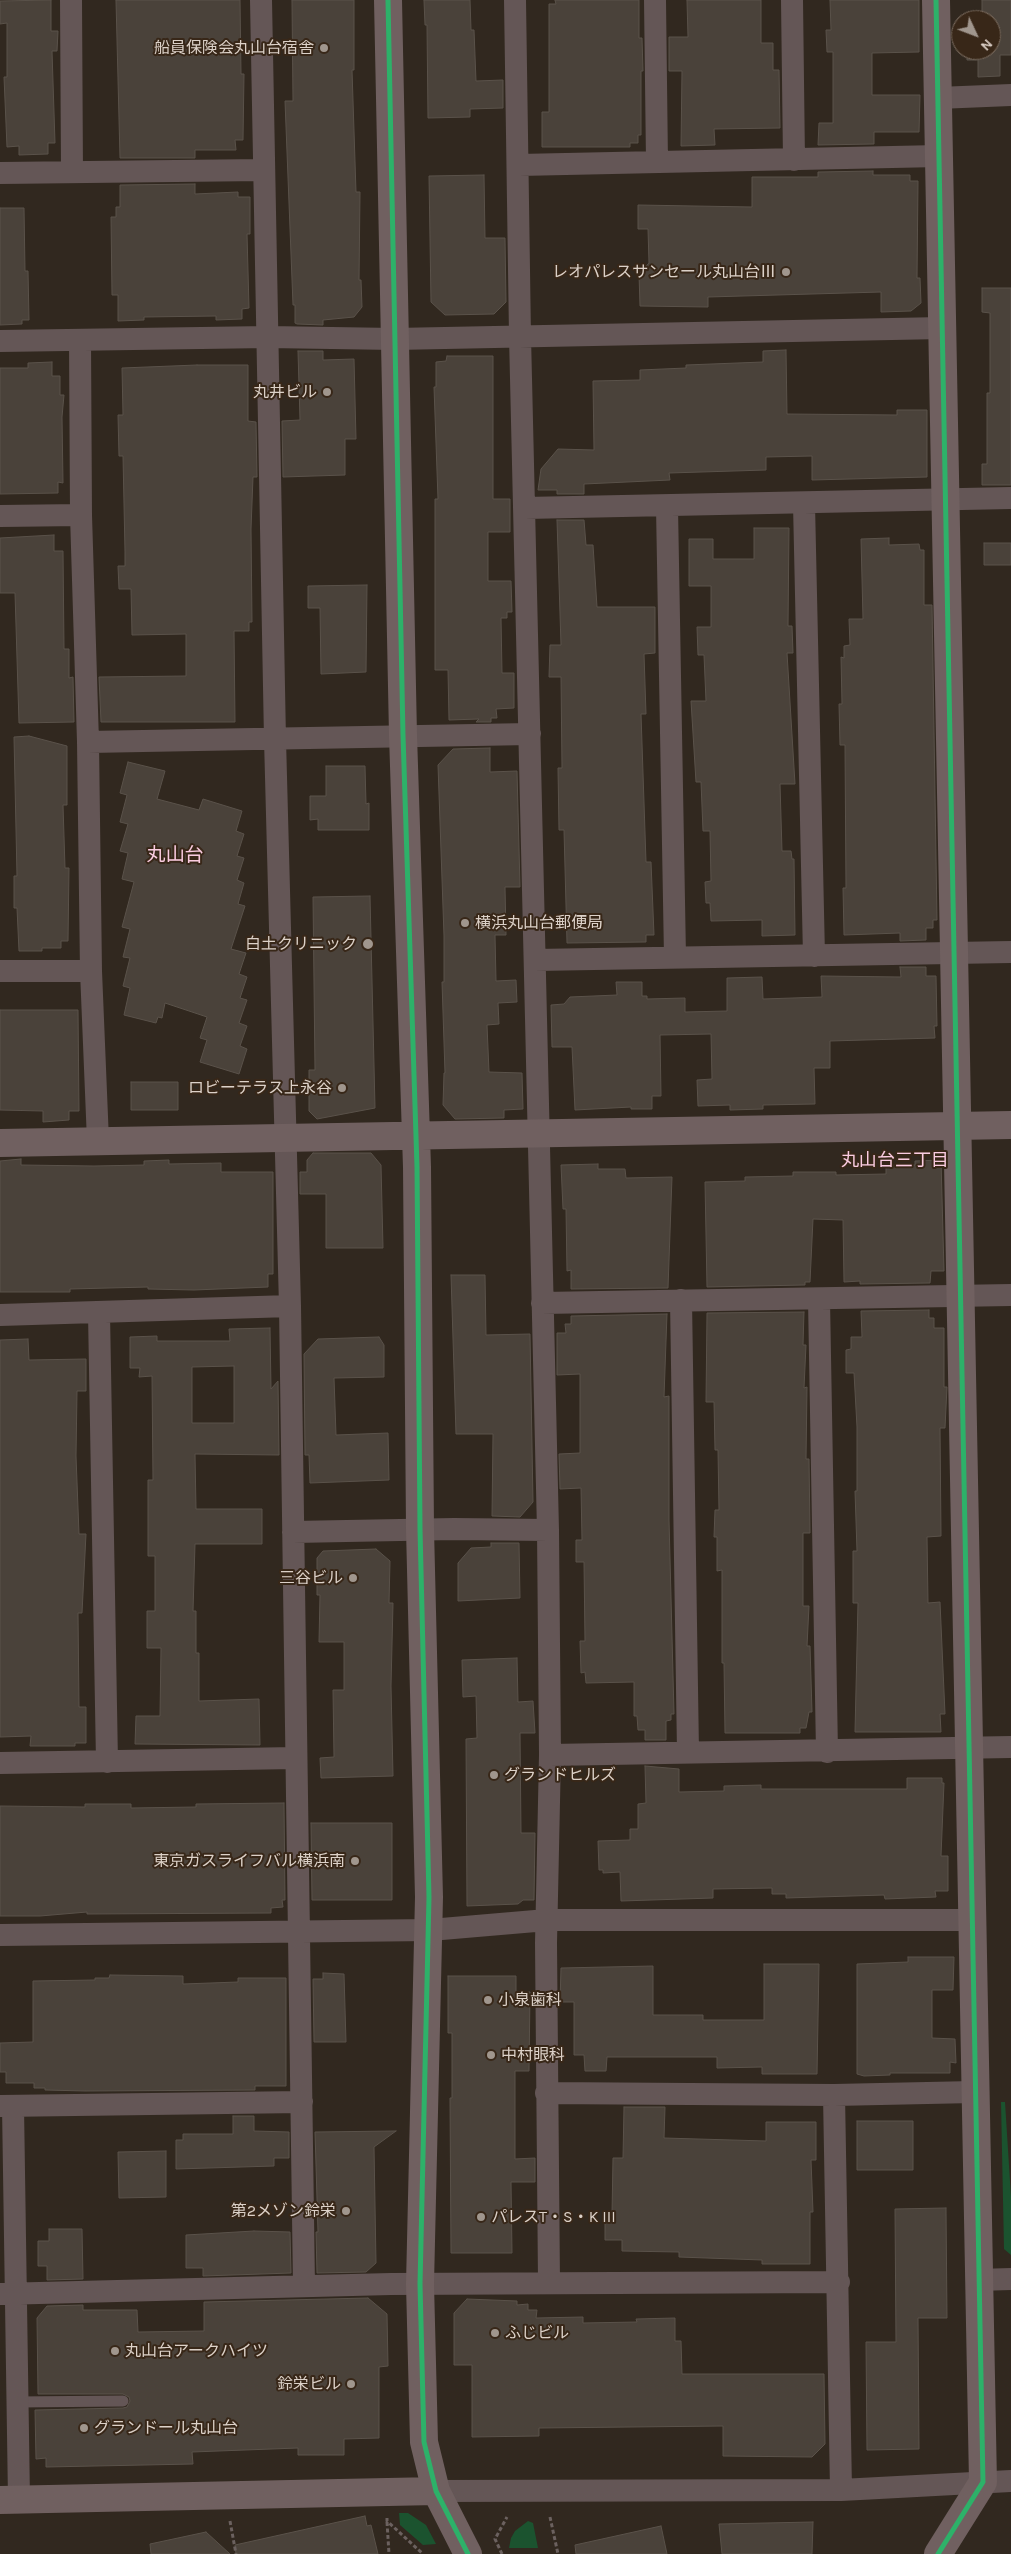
<!DOCTYPE html>
<meta charset="utf-8">
<style>
body{margin:0}
#map{position:relative;width:1011px;height:2554px;overflow:hidden;background:#31281f;font-family:Karla,sans-serif}
canvas{display:block}
.north{position:absolute;left:951px;top:10px;width:50px;height:50px;box-sizing:border-box;background:#382718;border:1px solid #7a6b5e;border-radius:50%;rotate:133deg;font-size:14px;font-weight:700;line-height:20px;text-align:center;color:#dcd1c8}
.north::after{content:'';display:block;margin:auto;width:18px;height:22px;background:#a0968d;clip-path:polygon(50% 0,100% 100%,50% 72%,0 100%)}
</style>
<div id="map">
<canvas width="1011" height="2554"></canvas>
<div class="north">N</div>
</div>
<script>
const ctx = document.querySelector('canvas').getContext('2d');
ctx.lineJoin = 'round';
function paint(path, color) {
  ctx.fillStyle = color;
  ctx.fill(path, 'evenodd');
}
function shape(rows) {
  const path = new Path2D();
  for (const r of rows) {
    path.moveTo(r[0], r[1]);
    for (let i = 2; i < r.length; i += 2) path.lineTo(r[i], r[i + 1]);
  }
  return path;
}
function trace(path, color, width, dash) {
  ctx.strokeStyle = color;
  ctx.lineWidth = width;
  ctx.lineCap = dash ? 'butt' : 'round';
  ctx.setLineDash(dash || []);
  ctx.stroke(path);
}
function write(font, color, halo, rows, align = 'center') {
  ctx.font = font + ' Karla,"Noto Sans JP",sans-serif';
  ctx.lineWidth = 4;
  ctx.setLineDash([]);
  ctx.textBaseline = 'middle';
  ctx.strokeStyle = halo;
  ctx.fillStyle = color;
  for (const [text, x, y, turn = 0] of rows) {
    ctx.save();
    ctx.translate(x, y);
    ctx.rotate((+turn || 0) * Math.PI / 180);
    ctx.textAlign = isNaN(turn) ? turn : align;
    if (halo) ctx.strokeText(text, 0, 0);
    ctx.fillText(text, 0, 0);
    ctx.restore();
  }
}
paint(shape([
 [1001,2102,1005,2102,1011,2197,1011,2255,1004,2249],
 [399,2513,408,2513,426,2525,436,2544,423,2545,400,2525],
 [528,2521,533,2523,538,2548,509,2548,511,2538,515,2531]
]), '#1b532f');
const building = shape([
 [51,0,51,31,58,31,57,51,52,51,55,143,48,143,48,154,19,155,19,146,7,147,4,77,7,77,7,23,0,24,0,1,51,0],
 [116,0,240,0,241,74,244,74,243,140,235,140,236,150,195,150,195,158,120,158,116,0],
 [292,0,354,0,354,70,352,70,356,192,360,192,359,280,361,280,362,307,354,317,323,320,323,325,297,324,295,323,295,305,293,305,285,101,293,101,292,0],
 [424,0,470,0,471,30,474,30,476,81,503,80,503,108,470,109,470,117,428,118,427,25,425,25,424,0],
 [555,0,639,0,639,38,642,38,643,71,641,71,641,135,638,135,638,143,630,143,630,147,542,147,542,112,549,112,549,4,556,4,555,0],
 [687,0,761,0,761,43,773,43,773,70,779,70,780,128,714,129,715,145,681,146,682,71,669,71,669,37,688,37,687,0],
 [830,0,919,0,919,52,872,53,872,95,920,95,919,132,874,132,874,144,818,145,819,123,833,123,833,52,827,52,826,30,831,30,830,0],
 [982,0,1011,0,1011,55,1000,55,1000,76,978,77,978,60,967,60,967,50,991,50,991,20,967,20,982,19,982,0],
 [873,171,873,175,910,175,910,181,918,181,917,278,920,278,921,303,911,311,881,312,881,292,708,297,708,307,640,306,639,274,649,263,648,229,638,229,638,205,752,207,752,177,818,177,818,172,873,171],
 [484,175,485,238,505,238,506,302,494,314,445,315,431,302,429,176,484,175],
 [195,184,195,194,238,192,238,197,250,197,250,234,247,234,249,308,242,309,242,319,216,320,216,316,144,317,144,320,118,321,118,295,112,295,111,217,116,217,116,207,120,207,120,185,195,184],
 [0,208,24,208,25,271,28,271,29,320,22,320,22,324,0,325,0,208],
 [982,288,1011,288,1011,485,982,485,982,464,987,464,987,393,990,393,990,313,982,312,982,288],
 [786,350,787,414,897,415,897,410,927,410,927,477,812,480,812,456,766,457,766,470,669,473,670,480,584,484,584,494,557,494,557,490,538,490,541,469,558,449,594,450,593,381,640,380,640,370,686,368,686,365,763,362,763,351,786,350],
 [298,351,323,351,323,360,354,359,356,439,345,439,345,475,283,477,282,421,300,420,298,351],
 [447,356,493,356,493,499,510,499,510,532,488,532,488,581,511,581,512,612,507,612,507,618,501,618,502,673,514,673,514,708,496,709,497,718,491,718,491,722,476,722,479,719,449,720,448,670,435,670,435,499,438,499,434,387,436,387,436,362,446,361,447,356],
 [52,362,52,376,60,376,60,395,64,395,62,417,63,483,58,482,58,493,0,494,0,368,28,368,28,363,52,362],
 [197,365,248,365,248,421,256,422,257,477,253,477,251,529,252,622,249,622,249,631,234,631,235,722,101,722,99,677,186,676,186,634,132,635,131,589,119,589,118,566,125,566,125,552,123,456,119,456,118,415,123,415,122,368,197,365],
 [557,520,584,520,586,545,593,545,597,607,655,607,655,653,644,654,646,714,641,714,646,862,651,862,654,935,646,935,646,942,567,943,564,830,559,830,558,768,562,768,561,677,549,677,550,645,561,645,557,520],
 [754,528,789,528,788,626,792,626,793,653,787,653,795,784,780,784,782,851,791,851,792,859,794,859,795,935,762,936,762,920,711,921,710,903,706,903,705,882,711,881,710,831,703,831,701,782,696,782,691,701,706,701,704,655,698,655,697,627,711,627,711,586,689,586,689,539,713,539,713,559,754,559,754,528],
 [54,535,54,551,63,551,64,649,69,649,69,678,73,677,74,722,19,723,15,593,0,593,0,538,54,535],
 [889,538,889,545,919,544,920,550,924,550,924,605,932,605,937,920,933,920,933,928,926,928,926,940,900,941,900,933,844,935,843,888,846,888,845,745,840,745,839,704,842,704,841,657,844,658,844,646,850,645,849,619,863,619,861,539,889,538],
 [984,543,1011,543,1011,565,984,565,984,543],
 [367,585,366,672,321,674,320,608,308,608,308,586,367,585],
 [29,736,67,746,67,805,63,805,65,868,69,868,68,941,61,941,61,948,42,948,42,951,19,951,17,908,14,908,14,876,17,876,14,737,29,736],
 [490,748,490,772,517,771,520,887,505,887,506,935,495,935,496,981,516,980,517,1002,498,1003,499,1024,487,1025,489,1072,522,1073,523,1109,504,1110,504,1118,455,1119,443,1105,444,1073,445,1073,442,982,444,982,444,936,438,765,453,749,490,748],
 [128,762,165,771,157,799,199,810,203,799,242,811,236,831,244,834,237,856,244,858,237,880,244,883,238,904,245,906,231,949,246,953,239,974,247,977,240,998,247,1000,239,1023,247,1026,240,1046,247,1049,239,1074,200,1062,207,1040,200,1038,207,1017,165,1003,162,1018,158,1017,156,1023,124,1015,130,988,123,986,130,958,123,957,130,929,122,927,134,882,122,879,128,853,120,851,128,824,120,822,127,795,120,793,128,762],
 [326,766,365,766,366,804,369,803,369,830,318,830,318,819,310,820,310,796,326,796,326,766],
 [370,896,375,1108,317,1119,309,1111,309,1070,315,1070,313,897,370,896],
 [900,967,926,967,926,976,936,976,937,1026,934,1026,935,1038,830,1041,830,1068,814,1068,815,1104,763,1105,763,1109,730,1110,730,1105,698,1106,697,1080,712,1079,711,1034,660,1035,661,1096,652,1096,652,1109,631,1109,631,1107,575,1110,572,1047,552,1047,551,1005,564,1004,570,997,617,995,616,982,642,982,642,996,647,996,647,999,685,998,685,1012,727,1011,727,978,762,977,763,999,822,997,821,976,901,977,900,967],
 [0,1010,78,1010,79,1111,69,1111,69,1120,43,1122,43,1111,0,1110,0,1010],
 [131,1082,178,1082,178,1110,131,1110,131,1082],
 [313,1153,371,1153,381,1165,383,1248,326,1248,326,1194,300,1194,300,1172,307,1172,307,1160,313,1153],
 [21,1159,21,1165,94,1166,144,1165,144,1161,169,1160,169,1164,221,1163,221,1172,273,1172,273,1274,268,1274,268,1287,194,1290,148,1289,148,1287,70,1289,70,1292,0,1292,0,1161,21,1159],
 [941,1160,944,1271,931,1271,930,1283,860,1284,860,1281,844,1282,843,1220,813,1219,810,1282,805,1282,805,1285,707,1287,705,1182,745,1181,745,1177,793,1176,793,1172,836,1172,836,1175,886,1174,886,1165,915,1165,915,1161,941,1160],
 [598,1164,598,1169,625,1169,626,1178,672,1177,668,1288,571,1289,571,1270,567,1271,566,1209,563,1209,561,1165,598,1164],
 [451,1275,485,1275,486,1335,530,1334,533,1502,520,1517,492,1516,493,1434,456,1434,451,1275],
 [929,1310,929,1318,934,1318,934,1328,944,1328,944,1387,947,1387,945,1428,940,1428,941,1536,927,1537,928,1603,940,1602,945,1714,940,1714,941,1732,855,1732,858,1603,853,1603,853,1551,857,1551,855,1491,857,1491,857,1427,854,1373,846,1373,846,1350,851,1349,851,1337,862,1337,861,1311,929,1310],
 [804,1312,803,1345,806,1345,804,1388,807,1387,806,1459,809,1459,810,1533,803,1533,803,1606,809,1606,807,1646,810,1646,812,1712,809,1712,806,1728,800,1728,800,1733,725,1733,724,1663,722,1663,722,1570,717,1571,717,1537,714,1537,715,1510,719,1510,718,1450,715,1450,714,1402,706,1402,707,1313,804,1312],
 [667,1314,664,1397,669,1396,669,1520,674,1714,671,1714,671,1720,666,1721,666,1740,645,1740,645,1730,638,1730,637,1716,634,1716,634,1682,586,1683,585,1672,581,1673,580,1641,585,1641,584,1562,576,1562,576,1540,582,1540,581,1488,560,1489,559,1454,580,1453,580,1374,557,1375,557,1333,566,1333,565,1324,571,1324,571,1316,667,1314],
 [270,1328,271,1389,278,1381,279,1455,195,1454,196,1509,262,1509,262,1544,195,1544,193,1611,196,1611,196,1653,199,1653,199,1701,259,1699,260,1745,135,1744,136,1716,160,1716,161,1648,147,1648,147,1611,155,1611,155,1556,148,1556,148,1480,153,1480,152,1376,139,1377,140,1368,130,1368,130,1337,157,1336,157,1341,230,1341,229,1329,270,1328],
 [234,1366,234,1423,192,1423,192,1367,234,1366],
 [379,1337,384,1345,384,1377,334,1378,336,1435,388,1433,389,1480,310,1483,309,1455,305,1455,304,1354,318,1339,379,1337],
 [28,1339,29,1360,86,1359,86,1391,77,1391,76,1456,79,1534,86,1534,82,1613,78,1613,79,1707,86,1707,86,1743,75,1743,75,1746,30,1746,31,1736,0,1737,0,1340,28,1339],
 [491,1543,519,1543,520,1598,458,1601,458,1563,471,1548,491,1547,491,1543],
 [376,1549,390,1561,389,1603,393,1603,391,1686,393,1776,321,1778,320,1758,334,1757,333,1690,344,1690,344,1642,319,1642,320,1595,317,1595,317,1558,323,1551,376,1549],
 [517,1658,518,1702,533,1701,535,1733,520,1733,521,1833,535,1833,534,1900,523,1900,518,1904,467,1906,466,1739,477,1738,476,1696,463,1697,462,1660,517,1658],
 [645,1766,679,1769,679,1792,724,1791,724,1786,761,1785,761,1789,907,1789,907,1778,942,1778,942,1783,944,1783,941,1856,948,1856,948,1891,935,1891,936,1897,885,1899,884,1895,786,1898,786,1894,772,1894,772,1888,713,1889,713,1898,621,1901,620,1872,603,1873,603,1870,599,1870,598,1841,630,1840,630,1829,638,1829,638,1804,646,1803,645,1766],
 [284,1803,285,1900,282,1900,283,1907,271,1908,271,1913,87,1914,87,1912,40,1916,0,1916,0,1806,85,1807,85,1804,131,1804,131,1808,196,1807,196,1804,284,1803],
 [311,1823,392,1823,392,1900,312,1900,311,1823],
 [908,1957,954,1957,953,1990,932,1990,932,2038,955,2039,956,2063,950,2062,950,2073,890,2073,890,2075,864,2076,857,2074,857,1964,908,1962,908,1957],
 [764,1964,819,1964,817,2074,762,2074,762,2067,717,2068,717,2057,607,2057,606,2071,585,2071,584,2055,574,2055,574,2002,560,2002,561,1968,653,1966,653,2015,703,2015,703,2020,764,2020,764,1964],
 [323,1973,344,1974,346,2042,314,2042,313,1979,323,1979,323,1973],
 [110,1975,183,1976,183,1984,238,1982,238,1978,286,1978,286,2086,255,2086,255,2090,85,2091,45,2090,45,2088,34,2088,34,2083,6,2083,6,2072,0,2072,0,2043,33,2042,33,1981,95,1980,95,1978,109,1978,110,1975],
 [448,1976,516,1976,516,1992,530,1992,529,2071,515,2071,515,2159,535,2158,535,2182,511,2182,512,2253,451,2253,450,2098,452,2098,452,2033,448,2033,448,1976],
 [624,2107,665,2107,664,2138,766,2141,766,2122,816,2122,816,2160,811,2160,813,2212,810,2212,810,2264,762,2264,762,2260,679,2257,679,2252,622,2251,622,2240,605,2240,605,2214,612,2214,613,2158,623,2158,624,2107],
 [233,2116,254,2116,254,2131,289,2132,289,2158,274,2158,274,2166,176,2169,176,2140,183,2140,183,2134,233,2134,233,2116],
 [857,2121,913,2121,913,2170,857,2170,857,2121],
 [396,2131,374,2147,376,2263,366,2272,317,2273,316,2232,318,2232,315,2132,396,2131],
 [166,2151,166,2197,119,2198,118,2152,166,2151],
 [946,2208,947,2318,918,2318,919,2449,867,2450,866,2342,896,2342,895,2209,946,2208],
 [49,2229,82,2229,83,2279,47,2280,47,2266,38,2266,38,2241,49,2241,49,2229],
 [254,2231,290,2232,291,2273,203,2276,203,2268,186,2268,186,2235,254,2231],
 [368,2298,387,2314,388,2366,379,2367,379,2438,344,2439,344,2455,298,2455,298,2448,192,2452,193,2464,46,2467,46,2458,36,2459,35,2410,123,2408,127,2407,130,2401,129,2397,123,2394,38,2394,37,2318,47,2306,83,2305,83,2310,137,2310,138,2332,204,2331,204,2302,368,2298],
 [467,2299,517,2301,517,2305,528,2304,528,2310,537,2310,536,2318,583,2317,583,2323,637,2322,636,2319,675,2318,675,2341,681,2341,682,2374,824,2374,825,2444,812,2457,723,2456,723,2426,539,2428,539,2436,472,2437,472,2365,454,2365,454,2313,467,2299],
 [365,2516,367,2526,371,2525,378,2554,236,2554,235,2545,365,2516],
 [813,2522,812,2554,722,2554,719,2524,813,2522],
 [661,2526,667,2554,576,2554,575,2545,661,2526],
 [206,2532,230,2554,151,2554,150,2544,206,2532]
]);
paint(building, '#4a423a');
trace(building, '#5a524a', 1);
trace(shape([
 [550,2517,558,2554],
 [387,2518,387,2521,423,2554],
 [230,2521,236,2554],
 [387,2522,389,2554],
 [502,2554,495,2539,507,2517]
]), '#6b615f', 3, [4, 2.5]);
trace(shape([
 [18,2402,123,2401]
]), '#645656', 11);
trace(shape([
 [71,0,72,171],
 [261,0,275,739,290,1306,304,2286],
 [515,0,520,336,548,1530,550,1755,546,1943,549,2283],
 [655,0,657,162],
 [792,0,794,160],
 [938,98,1011,95],
 [519,165,939,156],
 [0,173,263,170],
 [80,340,81,515,88,742,91,971,98,1141],
 [0,341,268,337,395,339,942,328],
 [804,504,814,956],
 [667,507,675,957],
 [525,508,1011,498],
 [0,516,81,515],
 [88,742,530,734],
 [535,960,1011,952],
 [0,971,91,971],
 [819,1299,827,1752],
 [681,1300,688,1752],
 [542,1303,1011,1295],
 [99,1313,107,1762],
 [0,1315,290,1306],
 [293,1532,454,1529,548,1530],
 [550,1755,1011,1747],
 [0,1763,295,1758],
 [0,1935,430,1930,547,1920,972,1920],
 [546,2093,834,2095,974,2092],
 [834,2095,841,2490],
 [0,2106,302,2102],
 [13,2106,19,2500],
 [978,2280,1011,2279],
 [0,2294,391,2284,839,2282],
 [436,2491,841,2490,1011,2481]
]), '#645656', 22);
trace(shape([
 [388,0,403,735,417,1167,420,1529,429,1897,420,2284,424,2442,436,2491,468,2554],
 [936,0,983,2482,938,2554],
 [0,1143,1011,1125],
 [0,2500,436,2491]
]), '#706060', 28);
trace(shape([
 [388,0,403,735,417,1167,420,1529,429,1897,420,2284,424,2442,436,2491,468,2554],
 [936,0,983,2482,938,2554]
]), '#2db169', 5);
for (const [x, y, r, color] of [
 [324,48,5,"#a0968d"],
 [786,272,5,"#a0968d"],
 [327,392,5,"#a0968d"],
 [465,923,5,"#a0968d"],
 [368,944,6,"#a0968d"],
 [342,1088,5,"#a0968d"],
 [353,1578,5,"#a0968d"],
 [494,1775,5,"#a0968d"],
 [355,1861,5,"#a0968d"],
 [488,2000,5,"#a0968d"],
 [491,2055,5,"#a0968d"],
 [346,2211,5,"#a0968d"],
 [481,2217,5,"#a0968d"],
 [495,2333,5,"#a0968d"],
 [115,2351,5,"#a0968d"],
 [351,2384,5,"#a0968d"],
 [84,2428,5,"#a0968d"]
]) {
  const dot = new Path2D();
  dot.arc(x, y, r, 0, 2 * Math.PI);
  ctx.fillStyle = color;
  ctx.fill(dot);
  trace(dot, '#382718', 2);
}
write('16px', '#dcd1c8', '#382718', [
 ["船員保険会丸山台宿舎",314,48],
 ["レオパレスサンセール丸山台Ⅲ",776,272],
 ["丸井ビル",317,392],
 ["横浜丸山台郵便局",475,923,"left"],
 ["白土クリニック",357,944],
 ["ロビーテラス上永谷",332,1088],
 ["三谷ビル",343,1578],
 ["グランドヒルズ",504,1775,"left"],
 ["東京ガスライフバル横浜南",345,1861],
 ["小泉歯科",498,2000,"left"],
 ["中村眼科",501,2055,"left"],
 ["第2メゾン鈴栄",336,2211],
 ["パレスT・S・K III",491,2217,"left"],
 ["ふじビル",505,2333,"left"],
 ["丸山台アークハイツ",125,2351,"left"],
 ["鈴栄ビル",341,2384],
 ["グランドール丸山台",94,2428,"left"]
], 'right');
write('18px', '#facbe0', '#382718', [
 ["丸山台三丁目",895,1161]
]);
write('19px', '#facbe0', '#382718', [
 ["丸山台",175,856]
]);
</script>
